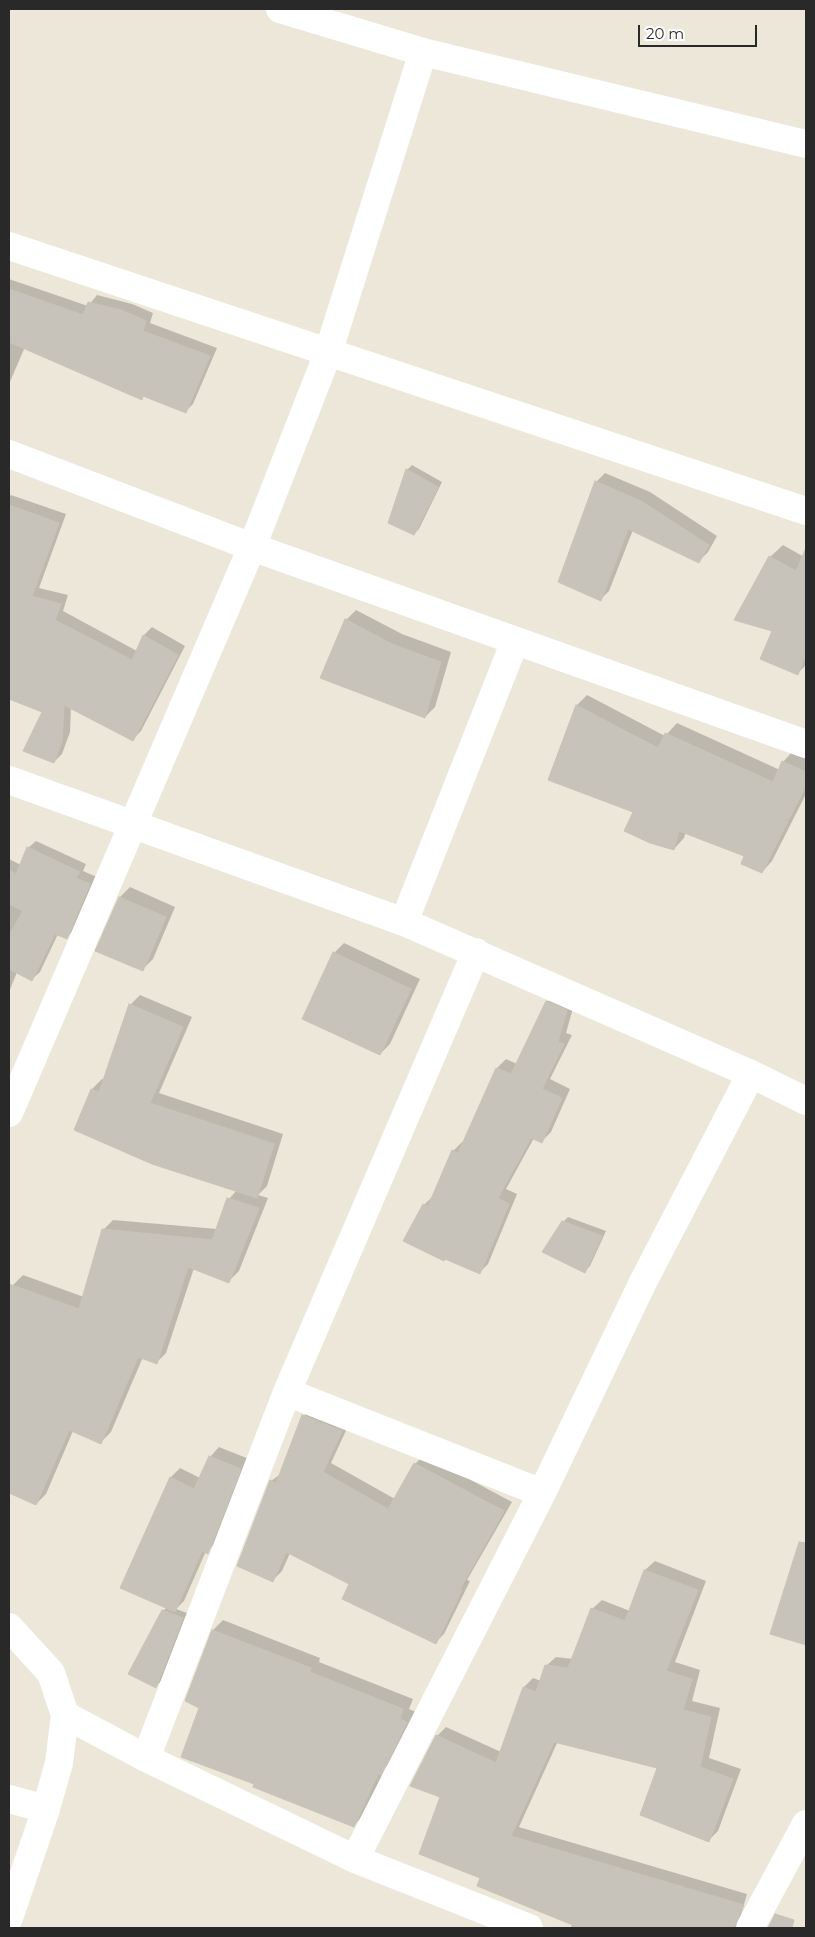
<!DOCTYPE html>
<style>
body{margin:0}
#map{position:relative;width:815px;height:1937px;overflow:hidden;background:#ede7da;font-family:Montserrat,sans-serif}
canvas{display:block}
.frame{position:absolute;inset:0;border:10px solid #292929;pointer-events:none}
.scale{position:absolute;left:638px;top:25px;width:119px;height:22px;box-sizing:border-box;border:2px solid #292929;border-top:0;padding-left:6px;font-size:15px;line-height:18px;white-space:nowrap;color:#292929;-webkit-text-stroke:4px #fff;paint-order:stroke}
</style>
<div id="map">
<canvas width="815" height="1937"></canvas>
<div class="frame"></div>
<div class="scale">20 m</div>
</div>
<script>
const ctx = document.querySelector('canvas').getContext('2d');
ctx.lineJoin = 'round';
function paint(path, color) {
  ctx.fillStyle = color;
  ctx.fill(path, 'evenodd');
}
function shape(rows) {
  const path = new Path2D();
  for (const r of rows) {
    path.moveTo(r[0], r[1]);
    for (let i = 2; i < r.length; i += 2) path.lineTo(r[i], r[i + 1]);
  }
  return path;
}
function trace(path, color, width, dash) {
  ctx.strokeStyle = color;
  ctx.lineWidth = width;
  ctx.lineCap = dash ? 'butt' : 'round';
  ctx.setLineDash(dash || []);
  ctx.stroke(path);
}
paint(shape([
 [9,279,88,306,97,295,132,304,153,313,150,323,217,348,193,404,185,412,144,395,141,398,25,347,9,384],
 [412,465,442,482,419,529,414,534,407,470],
 [605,473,650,492,717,536,708,552,699,561,633,530,609,591,600,600,596,482],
 [11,495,66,514,39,588,68,595,63,611,137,651,144,635,152,627,185,646,141,731,133,739,71,707,70,732,62,754,54,762,44,712,9,698,9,623,16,610,9,609,9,497],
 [783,545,806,558,806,665,798,673,773,631,770,557],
 [356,610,402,634,451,652,435,707,425,717,346,620],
 [587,695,665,736,677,723,780,770,783,762,793,751,806,757,806,794,772,861,762,872,746,855,686,832,684,838,674,849,635,811,549,779,577,705],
 [36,841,86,864,83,871,97,877,74,930,66,938,58,934,40,972,32,979,17,972,9,992,9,859,21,865,28,848],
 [130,887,175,907,153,959,143,969,97,951,120,897],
 [344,943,420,979,390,1044,380,1054,334,953],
 [556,993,575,1001,566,1033,572,1035,550,1079,570,1089,551,1132,542,1141,534,1138,506,1189,517,1194,488,1264,479,1273,424,1205,433,1196,453,1151,462,1142,464,1143,497,1068,506,1059,517,1064,547,1002],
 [140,995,192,1017,159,1093,283,1134,267,1186,258,1195,268,1198,239,1271,229,1281,194,1268,166,1353,156,1363,143,1357,111,1432,101,1442,73,1431,46,1494,36,1504,19,1470,9,1467,9,1297,13,1285,23,1275,84,1297,103,1230,113,1220,217,1229,229,1199,237,1190,92,1089,102,1079,105,1080,130,1005],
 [568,1217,606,1231,590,1266,585,1271,563,1222],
 [312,1407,350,1422,331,1463,395,1499,415,1464,424,1455,512,1502,467,1580,470,1581,444,1634,436,1642,351,1583,290,1553,282,1571,273,1580,271,1481,282,1473,304,1416],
 [219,1447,249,1459,217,1543,206,1551,184,1601,176,1609,187,1613,161,1681,156,1686,163,1611,167,1607,171,1477,180,1468,200,1478,210,1457],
 [655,1561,706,1581,675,1662,700,1670,692,1701,720,1708,709,1758,741,1769,718,1831,709,1840,659,1768,558,1741,519,1827,747,1894,741,1915,743,1916,738,1928,571,1928,572,1924,482,1877,442,1796,437,1736,446,1727,501,1752,524,1687,533,1678,541,1681,546,1666,556,1657,573,1659,592,1609,602,1600,630,1611,645,1570],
 [223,1620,320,1658,319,1662,413,1699,409,1709,416,1712,390,1763,385,1768,364,1815,354,1825,256,1784,200,1707,186,1701,213,1630]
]), '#0003');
const building = shape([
 [9,289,83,315,88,302,124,311,146,321,143,331,210,356,186,413,143,396,142,400,9,342,9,289],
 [406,469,438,487,414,535,388,523,406,469],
 [595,481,641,501,709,545,699,563,628,529,601,601,558,582,595,481],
 [9,505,59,523,32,596,61,604,55,620,132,660,143,635,178,655,133,741,64,705,62,741,54,763,23,751,42,712,9,699,9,505],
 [805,550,806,654,798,675,760,659,772,631,734,620,769,556,796,571,805,550],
 [345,619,392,644,441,662,425,718,320,678,345,619],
 [576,705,658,748,665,733,773,782,782,761,806,772,804,789,762,873,741,864,744,856,679,831,674,850,650,843,624,831,633,812,548,780,576,705],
 [27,847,80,872,76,878,90,884,67,939,55,934,32,981,9,969,9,935,23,911,9,904,9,870,16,874,27,847],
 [119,897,166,917,143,971,95,951,119,897],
 [333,952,411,989,380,1055,302,1019,333,952],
 [546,1001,567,1010,558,1042,564,1044,542,1089,562,1098,542,1143,531,1138,498,1198,509,1204,480,1274,445,1259,444,1261,403,1241,423,1204,428,1206,452,1150,458,1153,496,1068,511,1074,546,1001],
 [129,1004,183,1027,150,1103,274,1144,257,1198,152,1164,74,1130,91,1089,99,1092,129,1004],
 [227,1198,259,1208,229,1283,188,1267,157,1364,138,1357,101,1444,69,1430,36,1505,9,1493,9,1284,79,1309,102,1229,212,1240,227,1198],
 [562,1221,602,1236,585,1273,542,1252,562,1221],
 [302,1415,342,1431,323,1472,388,1509,414,1463,504,1511,460,1589,462,1590,436,1644,342,1599,349,1584,286,1552,273,1582,237,1566,270,1480,276,1483,302,1415],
 [209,1456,241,1469,208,1554,202,1551,175,1612,120,1588,170,1477,194,1489,209,1456],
 [799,1542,806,1543,806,1645,770,1634,799,1542],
 [644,1570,698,1590,666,1671,692,1679,683,1710,711,1717,700,1767,733,1779,709,1842,640,1815,657,1768,554,1742,511,1836,744,1905,734,1928,580,1928,477,1886,480,1878,419,1854,440,1797,410,1786,436,1735,496,1763,523,1687,536,1692,545,1665,568,1668,591,1608,625,1621,644,1570],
 [162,1610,183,1618,156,1688,128,1674,162,1610],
 [212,1630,311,1668,310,1672,403,1709,400,1719,407,1722,381,1775,378,1774,354,1827,253,1787,254,1784,181,1757,199,1708,185,1701,212,1630],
 [775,1914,794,1920,792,1928,768,1928,775,1914]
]);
paint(building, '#c8c3ba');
trace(building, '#c8c3b4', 1);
trace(shape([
 [280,9,423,52,806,144],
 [9,246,806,511],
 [9,454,252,547,806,744],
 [9,780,404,922,751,1074,806,1101],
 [404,922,515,641],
 [9,1113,252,547,328,353,423,52],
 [287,1392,542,1493],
 [9,1627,51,1673,65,1715,59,1763,46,1809,9,1918],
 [65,1715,146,1758,355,1859,529,1928],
 [146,1758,287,1392,476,952],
 [9,1799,46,1809],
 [355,1859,542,1493,643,1282,751,1074],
 [750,1928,806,1824]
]), '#fff', 28);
</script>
